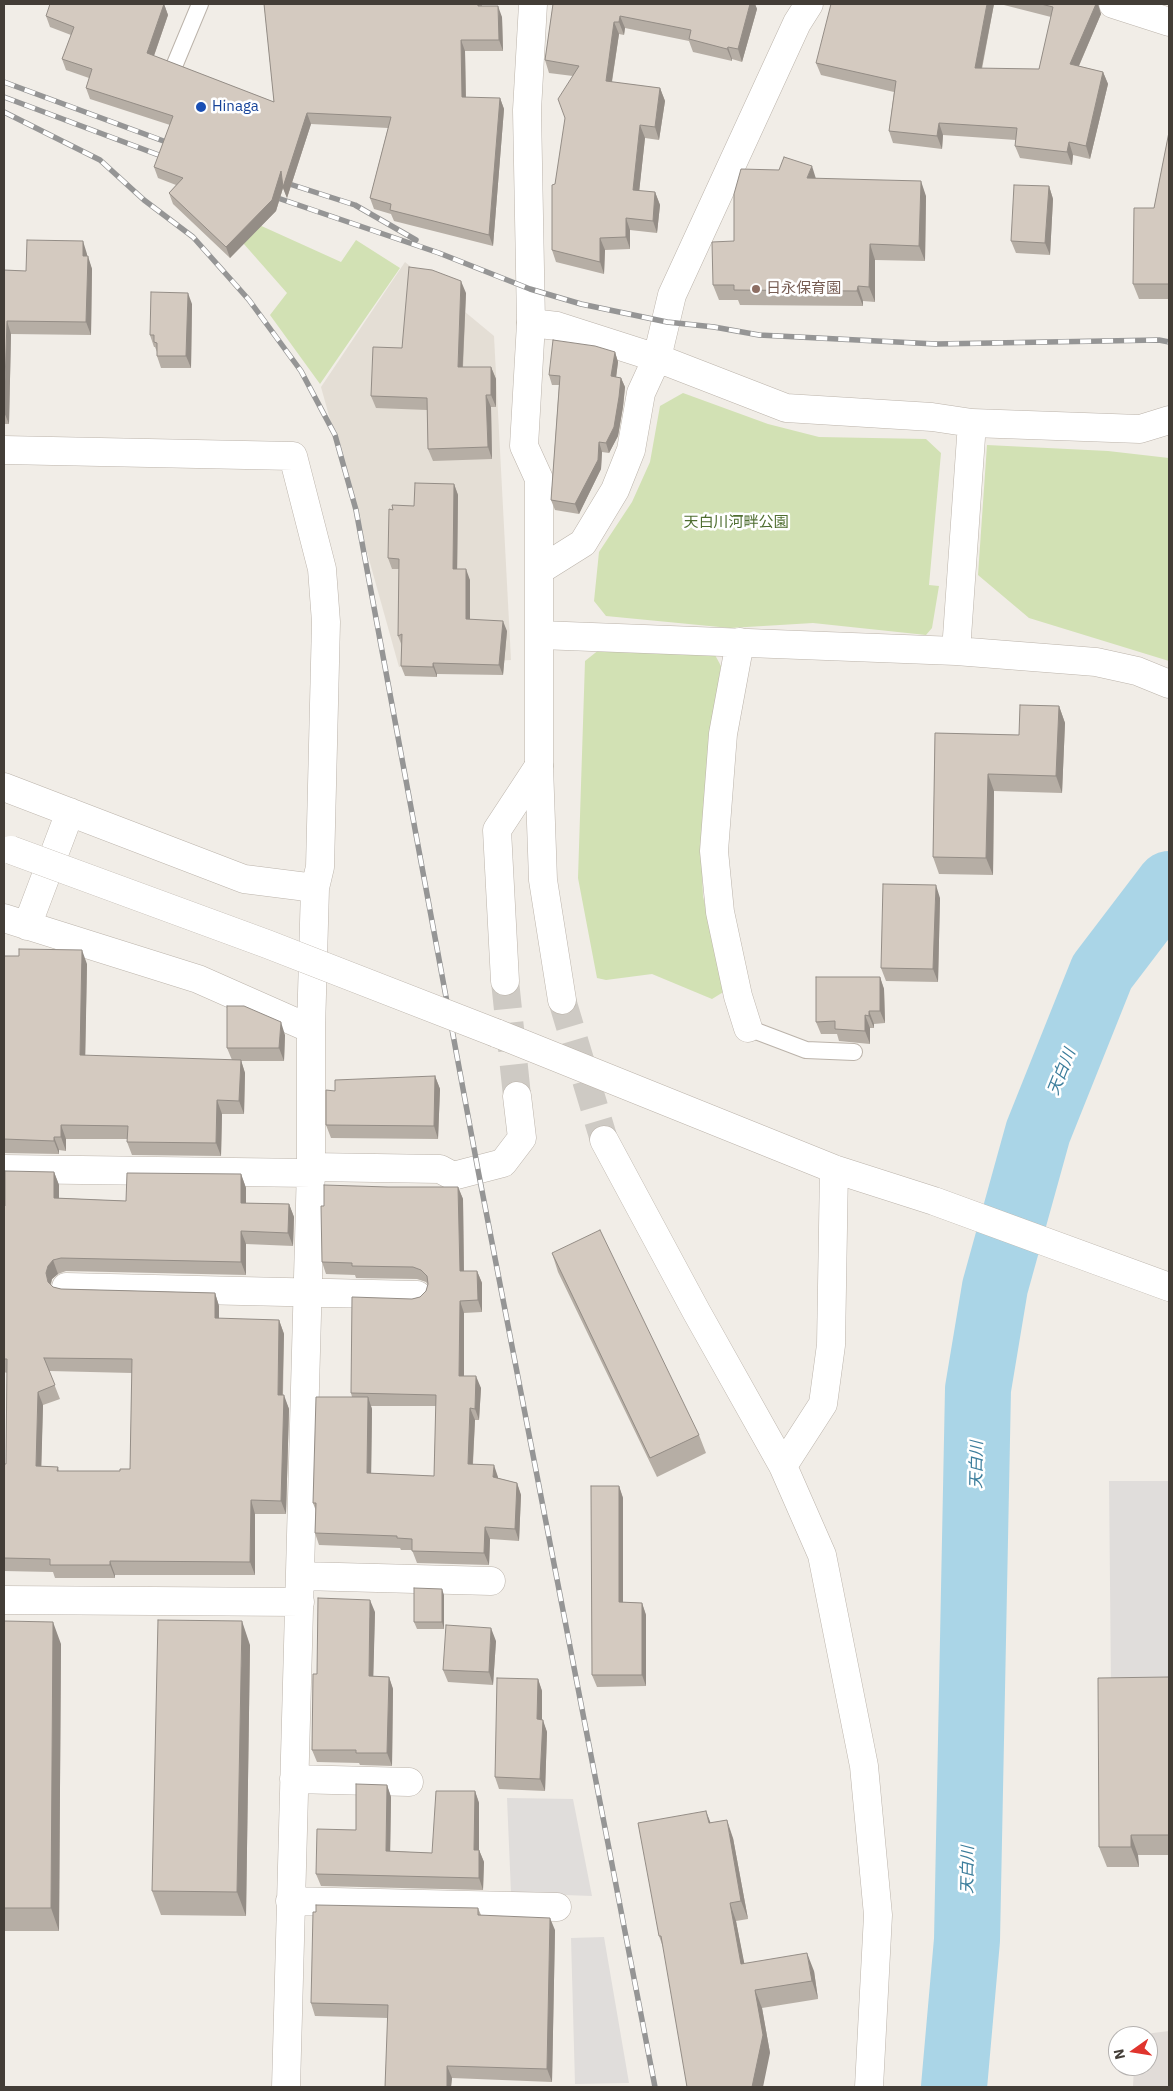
<!DOCTYPE html>
<meta charset="utf-8">
<style>
body{margin:0}
#map{position:relative;width:1173px;height:2091px;overflow:hidden;background:#f1ede7;font-family:"IBM Plex Sans",sans-serif}
canvas{display:block}
.frame{position:absolute;inset:0;border:5px solid #433d37;pointer-events:none}
.north{position:absolute;left:1108px;top:2026px;width:50px;height:50px;box-sizing:border-box;background:#fff;border:1px solid #b4b1af;border-radius:50%;rotate:257deg;font-size:14px;font-weight:700;line-height:20px;text-align:center;color:#433d37}
.north::after{content:'';display:block;margin:auto;width:18px;height:22px;background:#e0352e;clip-path:polygon(50% 0,100% 100%,50% 72%,0 100%)}
</style>
<div id="map">
<canvas width="1173" height="2091"></canvas>
<div class="frame"></div>
<div class="north">N</div>
</div>
<script>
const ctx = document.querySelector('canvas').getContext('2d');
ctx.lineJoin = 'round';
function paint(path, color) {
  ctx.fillStyle = color;
  ctx.fill(path, 'evenodd');
}
function shape(rows) {
  const path = new Path2D();
  for (const r of rows) {
    path.moveTo(r[0], r[1]);
    for (let i = 2; i < r.length; i += 2) path.lineTo(r[i], r[i + 1]);
  }
  return path;
}
function trace(path, color, width, dash) {
  ctx.strokeStyle = color;
  ctx.lineWidth = width;
  ctx.lineCap = dash ? 'butt' : 'round';
  ctx.setLineDash(dash || []);
  ctx.stroke(path);
}
function write(font, color, halo, rows, align = 'center') {
  ctx.font = font + ' "IBM Plex Sans","Noto Sans JP",sans-serif';
  ctx.lineWidth = 5;
  ctx.setLineDash([]);
  ctx.textBaseline = 'middle';
  ctx.strokeStyle = halo;
  ctx.fillStyle = color;
  for (const [text, x, y, turn = 0] of rows) {
    ctx.save();
    ctx.translate(x, y);
    ctx.rotate((+turn || 0) * Math.PI / 180);
    ctx.textAlign = isNaN(turn) ? turn : align;
    if (halo) ctx.strokeText(text, 0, 0);
    ctx.fillText(text, 0, 0);
    ctx.restore();
  }
}
paint(shape([
 [405,262,494,336,511,660,399,667,321,387]
]), '#e4ded5');
paint(shape([
 [1169,2031,1169,2087,1133,2087,1134,2066,1148,2066,1148,2036,1137,2035]
]), '#e1dcd8');
paint(shape([
 [246,219,341,262,356,240,400,268,320,384,270,315,287,293,236,235],
 [683,393,768,424,819,437,926,439,941,453,929,585,939,586,932,628,926,635,813,623,730,628,606,616,594,601,599,552,632,502,650,462,660,406],
 [987,445,1108,451,1169,458,1169,661,1029,618,978,575],
 [600,649,715,655,721,666,710,734,701,845,703,896,725,991,712,999,652,974,606,980,597,978,578,878,585,661]
]), '#d2e1b4');
paint(shape([
 [1109,1481,1169,1481,1169,1686,1111,1687],
 [507,1798,573,1799,592,1896,511,1893],
 [604,1937,629,2083,575,2084,571,1938]
]), '#e0dddb');
trace(shape([
 [954,2087,967,1940,978,1389,995,1287,1038,1132,1102,972,1169,884]
]), '#aad5e7', 66);
trace(shape([
 [505,981,517,1096]
]), '#cecac4', 28, [28, 14]);
trace(shape([
 [562,1000,604,1140]
]), '#cecac4', 28, [28, 14]);
const service = shape([
 [175,64,200,4],
 [748,1028,806,1050,854,1052]
]);
const minor = shape([
 [1113,4,1169,22],
 [531,323,557,326,657,358,786,408,932,417,972,423,956,651,1096,662,1137,671,1169,684],
 [972,423,1140,429,1169,420],
 [4,450,293,456,322,569,326,622,320,867,315,888,311,1029,311,1167,286,2087],
 [540,570,583,543,615,490,631,450,641,393,657,358,672,295,797,23,809,4],
 [540,635,956,651],
 [740,642,723,734,714,851,720,912,738,996,748,1028],
 [4,787,244,879,315,888],
 [4,918,198,979,311,1029],
 [27,926,70,812],
 [505,981,497,830,539,766],
 [311,1167,440,1169,453,1176,503,1163,522,1138,517,1096],
 [4,1169,311,1173],
 [66,1287,417,1295],
 [301,1576,491,1581],
 [4,1600,300,1602],
 [294,1779,409,1782],
 [290,1901,557,1907]
]);
const tertiary = shape([
 [533,4,527,110,531,323,524,446,539,479,539,766,543,880,562,1000],
 [496,1033,834,1169,934,1201,1169,1287],
 [604,1140,696,1311,783,1466,822,1555,864,1766,878,1915,869,2087],
 [783,1466,823,1404,831,1345,834,1169]
]);
trace(service, '#bbb3aa', 18);
trace(minor, '#bbb3aa', 29);
trace(tertiary, '#bbb3aa', 29);
trace(service, '#fff', 16);
trace(minor, '#fff', 28);
trace(tertiary, '#fff', 28);
const rail = shape([
 [4,82,177,146],
 [4,97,172,160],
 [4,112,100,160,144,200,193,237,249,300,301,371,335,435,356,510,478,1170,655,2087],
 [277,180,355,205,416,240],
 [266,194,439,253,530,289,581,304,667,322,714,327,759,335,936,344,1159,340,1169,342]
]);
trace(rail, '#959595', 5.5);
trace(rail, '#fff', 4, [11]);
const tertiaryBridge = shape([
 [11,850,267,944,496,1033]
]);
trace(tertiaryBridge, '#bbb3aa', 29, []);
trace(tertiaryBridge, '#fff', 28);
paint(shape([
 [164,4,168,15,154,56,274,102,264,4,482,4,482,6,502,17,503,51,465,51,466,98,500,98,504,109,493,246,394,221,391,214,374,209,370,198,388,128,311,124,287,198,283,188,276,211,230,258,173,204,169,193,176,185,158,178,154,167,170,125,90,99,86,88,89,78,66,70,62,59,71,35,50,27,46,16],
 [553,4,755,4,757,9,742,62,732,59,732,61,693,52,689,41,625,28,624,35,619,34,612,82,660,88,665,101,659,140,645,138,639,191,655,192,660,205,657,233,630,230,630,249,605,250,604,274,556,262,552,250,555,184,573,76,549,73,545,60],
 [994,4,982,69,1039,69,1051,17,1000,4,1098,4,1101,14,1079,66,1103,72,1108,84,1090,159,1073,155,1072,165,1020,158,1015,146,1016,140,943,135,942,149,893,143,889,131,894,92,821,75,816,63],
 [1169,132,1169,299,1139,299,1133,284,1154,208],
 [816,178,926,196,925,261,875,260,875,302,863,301,863,306,740,305,738,300,719,300,713,285,734,241],
 [1049,186,1053,199,1050,255,1016,253,1011,241],
 [87,254,87,256,92,269,91,335,11,334,9,424,4,424,4,270,26,271],
 [466,293,463,367,491,367,496,379,496,407,491,407,492,459,433,461,428,449,427,410,376,408,371,396,402,348],
 [192,304,191,368,161,368,157,356,157,352,155,347,154,347,150,335],
 [615,352,618,362,616,377,621,378,625,387,623,407,618,436,609,453,602,452,601,469,579,514,555,510,551,500,559,385,552,385,549,375],
 [454,484,458,495,457,569,470,580,470,619,507,631,503,675,437,674,437,677,405,676,401,666,402,646,398,636,399,569,392,569,388,558,393,510,414,506],
 [1059,706,1065,723,1062,793,994,791,993,875,939,874,933,857,935,733,1019,735],
 [940,898,938,982,886,981,881,968],
 [4,956,87,964,85,1056,232,1060,227,1048,285,1035,284,1061,241,1061,245,1073,244,1114,222,1114,221,1156,132,1155,127,1142,127,1139,66,1139,66,1151,59,1150,59,1154,4,1153],
 [880,977,884,989,885,1023,874,1024,874,1028,870,1028,870,1044,839,1041,837,1034,821,1034,816,1022],
 [435,1076,440,1089,438,1139,331,1138,326,1125,335,1091],
 [54,1172,59,1185,59,1198,126,1201,241,1174,246,1188,246,1203,289,1204,294,1217,293,1246,246,1244,246,1275,66,1271,58,1274,52,1279,51,1285,53,1287,61,1289,215,1293,219,1306,219,1319,279,1320,284,1334,283,1395,289,1409,286,1514,255,1514,255,1575,115,1575,115,1578,55,1578,53,1572,4,1571,4,1464,6,1464,7,1373,4,1372,4,1206,5,1206],
 [49,1371,132,1373,130,1469,120,1471,59,1471,58,1467,41,1466,43,1405,60,1399],
 [388,1187,458,1187,463,1199,464,1271,477,1271,482,1283,482,1312,464,1313,464,1376,481,1388,479,1420,475,1420,473,1464,498,1478,517,1483,521,1495,519,1541,490,1539,489,1565,417,1563,412,1550,401,1550,400,1548,319,1545,315,1533,316,1511,313,1503,352,1397,351,1393,412,1299,420,1297,426,1291,428,1285,426,1282,417,1279,356,1278,355,1275,326,1274,322,1262,324,1206],
 [371,1406,436,1406,434,1476,371,1473,372,1409],
 [552,1253,699,1435,706,1453,657,1477,558,1272],
 [619,1486,623,1498,623,1602,642,1603,646,1615,646,1686,597,1687,592,1675],
 [444,1595,444,1629,417,1629,414,1622],
 [375,1612,373,1676,389,1677,393,1689,392,1766,360,1765,359,1763,317,1762,312,1750,317,1674],
 [4,1621,61,1644,59,1931,4,1931],
 [496,1641,493,1685,448,1682,443,1670],
 [250,1645,246,1916,161,1915,152,1891],
 [1169,1677,1169,1855,1138,1855,1139,1867,1107,1867,1099,1847],
 [538,1679,542,1691,542,1720,547,1732,545,1791,499,1789,495,1777],
 [387,1785,391,1797,390,1851,432,1853,475,1791,479,1803,479,1850,484,1862,483,1890,321,1886,316,1874,356,1830],
 [711,1823,733,1838,748,1919,736,1921,744,1964,814,1971,818,1999,762,2008,770,2053,663,1947,659,1936],
 [478,1908,481,1915,555,1930,552,2082,452,2078,451,2087,385,2087,388,2018,315,2016,311,2003]
]), '#b6aea5');
paint(shape([
 [164,4,168,15,151,64,147,53],
 [750,4,755,4,757,9,742,62,738,49],
 [987,4,994,4,979,81,975,68],
 [1096,4,1098,4,1101,14,1074,77,1070,64],
 [498,6,502,17,503,51,499,40],
 [620,16,625,28,624,35,619,22],
 [614,22,619,34,610,93,606,81],
 [461,40,465,51,466,108,462,97],
 [728,47,732,59,732,61,727,49],
 [1103,72,1108,84,1090,159,1086,146],
 [660,88,665,101,659,140,655,127],
 [500,98,504,109,493,246,489,235],
 [307,113,311,124,287,198,283,188,276,211,230,258,226,247,281,171],
 [939,123,943,135,942,149,937,136],
 [640,125,645,138,638,202,633,190],
 [1069,142,1073,155,1072,165,1067,152],
 [812,166,817,182,807,178],
 [921,181,926,196,925,261,919,246],
 [1049,186,1053,199,1050,255,1045,243],
 [655,192,660,205,657,233,653,221],
 [626,218,630,230,630,249,626,237],
 [600,238,605,250,604,274,600,262],
 [83,241,87,254,87,269,83,256],
 [870,244,875,260,875,302,869,287],
 [88,256,92,269,91,335,86,322],
 [461,281,466,293,462,379,458,367],
 [858,286,863,301,863,306,857,291],
 [188,293,192,304,191,368,186,356],
 [7,321,11,334,9,424,4,412],
 [615,352,618,362,615,386,611,376],
 [491,367,496,379,496,407,491,395],
 [621,378,625,387,623,407,618,436,609,453,606,443],
 [486,395,491,407,492,459,488,447],
 [599,442,602,452,601,469,579,514,575,504],
 [454,484,458,495,457,580,453,569],
 [466,569,470,580,470,630,466,619],
 [503,621,507,631,503,675,499,665],
 [433,663,437,674,437,677,433,667],
 [1059,706,1065,723,1062,793,1056,776],
 [988,774,994,791,993,875,986,858],
 [936,885,940,898,938,982,933,969],
 [82,950,87,964,85,1069,80,1055],
 [880,977,884,989,885,1023,880,1011],
 [869,1011,874,1024,874,1028,869,1016],
 [865,1015,870,1028,870,1044,865,1031],
 [281,1022,285,1035,284,1061,279,1048],
 [241,1060,245,1073,244,1114,239,1101],
 [435,1076,440,1089,438,1139,434,1126],
 [217,1100,222,1114,221,1156,216,1143],
 [61,1125,66,1139,66,1151,61,1137],
 [54,1137,59,1150,59,1154,54,1141],
 [54,1172,59,1185,59,1211,54,1198],
 [241,1174,246,1188,246,1216,241,1203],
 [458,1187,463,1199,464,1283,460,1271],
 [289,1204,294,1217,293,1246,288,1233],
 [241,1231,246,1244,246,1275,241,1262],
 [53,1260,58,1274,52,1279,50,1286,48,1282,46,1273,48,1266],
 [477,1271,482,1283,482,1312,478,1300],
 [215,1293,219,1306,219,1332,215,1318],
 [460,1301,464,1313,464,1388,459,1376],
 [279,1320,284,1334,282,1409,278,1395],
 [476,1376,481,1388,479,1420,475,1409],
 [38,1392,43,1405,41,1480,36,1466],
 [284,1395,289,1409,286,1514,281,1501],
 [368,1397,372,1409,371,1485,367,1473],
 [470,1408,475,1420,472,1476,468,1464],
 [494,1465,498,1477,498,1488,493,1477],
 [517,1483,521,1495,519,1541,515,1529],
 [619,1486,623,1498,623,1614,619,1602],
 [251,1500,255,1514,255,1575,250,1562],
 [485,1527,490,1539,489,1565,484,1553],
 [110,1561,115,1575,115,1578,110,1565],
 [442,1589,444,1595,444,1629,442,1622],
 [370,1600,375,1612,373,1689,369,1676],
 [642,1603,646,1615,646,1686,642,1675],
 [242,1621,250,1645,246,1916,237,1892],
 [53,1622,61,1644,59,1931,51,1908],
 [491,1628,496,1641,493,1685,489,1672],
 [389,1677,393,1689,392,1766,387,1753],
 [538,1679,542,1691,542,1732,537,1719],
 [543,1720,547,1732,545,1791,540,1779],
 [387,1785,391,1797,390,1863,386,1851],
 [475,1791,479,1803,479,1862,474,1850],
 [706,1811,713,1829,709,1823],
 [727,1820,733,1838,748,1919,741,1901],
 [1131,1835,1138,1855,1139,1867,1131,1847],
 [479,1850,484,1862,483,1890,479,1878],
 [730,1903,736,1921,748,1982,741,1964],
 [550,1918,555,1930,552,2082,547,2069],
 [807,1953,814,1971,818,1999,812,1981],
 [755,1990,762,2008,770,2053,763,2087,752,2087],
 [447,2066,452,2078,451,2087,447,2087]
]), '#948d86');
const building = shape([
 [50,4,164,4,147,53,274,102,264,4,478,4,478,6,498,6,499,40,461,40,462,97,500,98,489,235,390,210,391,204,370,198,391,117,307,113,283,187,281,171,272,200,226,247,169,193,183,178,154,167,173,116,86,88,92,69,62,59,74,27,46,16,50,4],
 [553,4,750,4,738,49,728,47,727,49,689,39,691,30,620,16,619,22,614,22,606,81,660,88,655,127,640,125,633,190,655,192,653,221,626,218,626,237,600,238,600,262,552,250,552,185,555,184,565,118,558,99,579,66,545,60,553,4],
 [831,4,987,4,975,68,1039,69,1053,7,1041,4,1096,4,1070,64,1103,72,1086,146,1069,142,1067,152,1015,146,1017,128,939,123,937,136,889,131,896,81,816,63,831,4],
 [1169,132,1169,284,1133,284,1134,208,1154,208,1169,132],
 [784,157,812,166,807,178,921,181,919,246,870,244,869,287,858,286,857,291,734,290,734,285,713,285,712,242,734,241,734,194,741,169,779,170,784,157],
 [1014,185,1049,186,1045,243,1011,241,1014,185],
 [27,240,83,241,83,256,88,256,86,322,7,321,4,412,4,270,26,271,27,240],
 [409,267,432,270,461,281,458,367,491,367,491,395,486,395,488,447,428,449,427,398,371,396,373,347,402,348,409,267],
 [151,292,188,293,186,356,157,356,157,343,154,342,154,335,150,335,151,292],
 [553,340,595,346,615,352,611,376,621,378,619,397,614,427,606,443,599,442,598,460,575,504,551,500,560,376,549,375,553,340],
 [415,483,454,484,453,569,466,569,466,619,503,621,499,665,433,663,433,667,401,666,402,634,398,636,399,559,388,558,389,509,393,510,392,505,414,506,415,483],
 [1020,705,1059,706,1056,776,988,774,986,858,933,857,935,733,1019,735,1020,705],
 [883,884,936,885,933,969,881,968,883,884],
 [19,949,82,950,80,1055,241,1060,239,1101,217,1100,216,1143,127,1142,128,1126,61,1125,61,1137,54,1137,54,1141,4,1139,4,956,19,956,19,949],
 [816,977,880,977,880,1011,869,1011,869,1016,865,1015,865,1031,835,1029,835,1021,816,1022,816,977],
 [227,1006,244,1006,281,1022,279,1048,227,1048,227,1006],
 [435,1076,434,1126,326,1125,326,1090,335,1091,335,1080,435,1076],
 [5,1171,54,1172,54,1198,126,1201,127,1173,241,1174,241,1203,289,1204,288,1233,241,1231,241,1262,61,1258,53,1260,48,1266,46,1273,48,1282,53,1287,61,1289,215,1293,215,1318,279,1320,278,1395,284,1395,281,1501,251,1500,250,1562,110,1561,110,1565,50,1565,50,1559,4,1558,4,1464,6,1464,7,1359,4,1359,4,1206,5,1206,5,1171],
 [44,1358,132,1359,130,1469,120,1469,120,1471,57,1471,58,1467,36,1466,38,1392,55,1385,44,1358],
 [324,1185,388,1187,458,1187,460,1271,477,1271,478,1300,460,1301,459,1376,476,1376,475,1409,470,1408,468,1464,494,1465,493,1477,517,1483,515,1529,485,1527,484,1553,412,1551,412,1539,397,1538,397,1536,315,1533,316,1503,313,1503,316,1397,368,1397,367,1473,434,1476,436,1395,351,1393,352,1297,412,1299,420,1297,426,1291,428,1284,427,1276,421,1270,413,1267,352,1266,352,1263,322,1262,321,1206,324,1206,324,1185],
 [600,1230,699,1435,650,1458,552,1253,600,1230],
 [591,1486,619,1486,619,1602,642,1603,642,1675,592,1675,591,1486],
 [414,1588,442,1589,442,1622,414,1622,414,1588],
 [318,1598,370,1600,369,1676,389,1677,387,1753,356,1753,356,1750,312,1750,313,1674,317,1674,318,1598],
 [158,1620,242,1621,237,1892,152,1891,158,1620],
 [4,1621,53,1622,51,1908,4,1908,4,1621],
 [446,1625,491,1628,489,1672,443,1670,446,1625],
 [1169,1677,1169,1835,1131,1835,1131,1847,1099,1847,1098,1678,1169,1677],
 [497,1678,538,1679,537,1719,543,1720,540,1779,495,1777,497,1678],
 [356,1784,387,1785,386,1851,432,1853,436,1791,475,1791,474,1850,479,1850,479,1878,316,1874,317,1829,356,1830,356,1784],
 [706,1811,709,1823,727,1820,741,1901,730,1903,741,1964,807,1953,812,1981,755,1990,763,2035,752,2087,687,2087,661,1936,659,1936,638,1823,706,1811],
 [316,1905,478,1908,478,1915,550,1918,547,2069,447,2066,447,2087,385,2087,388,2005,311,2003,313,1912,316,1912,316,1905]
]);
paint(building, '#d4cac0');
trace(building, '#948d86', 1);
for (const [x, y, r, color] of [
 [201,107,6,"#1a4fb4"],
 [756,289,5,"#8d6e63"]
]) {
  const dot = new Path2D();
  dot.arc(x, y, r, 0, 2 * Math.PI);
  ctx.fillStyle = color;
  ctx.fill(dot);
  trace(dot, '#fff', 2);
}
write('15px', '#164399', '#fff', [
 ["Hinaga",212,107]
], 'left');
write('15px', '#785e54', '#fff', [
 ["日永保育園",766,289]
], 'left');
write('15px', '#4f6e31', '#fff', [
 ["天白川河畔公園",736,523]
]);
write('italic 16px', '#3b7d9b', '#fff', [
 ["天白川",1062,1072,-68],
 ["天白川",977,1465,-89],
 ["天白川",968,1870,-89]
]);
</script>
